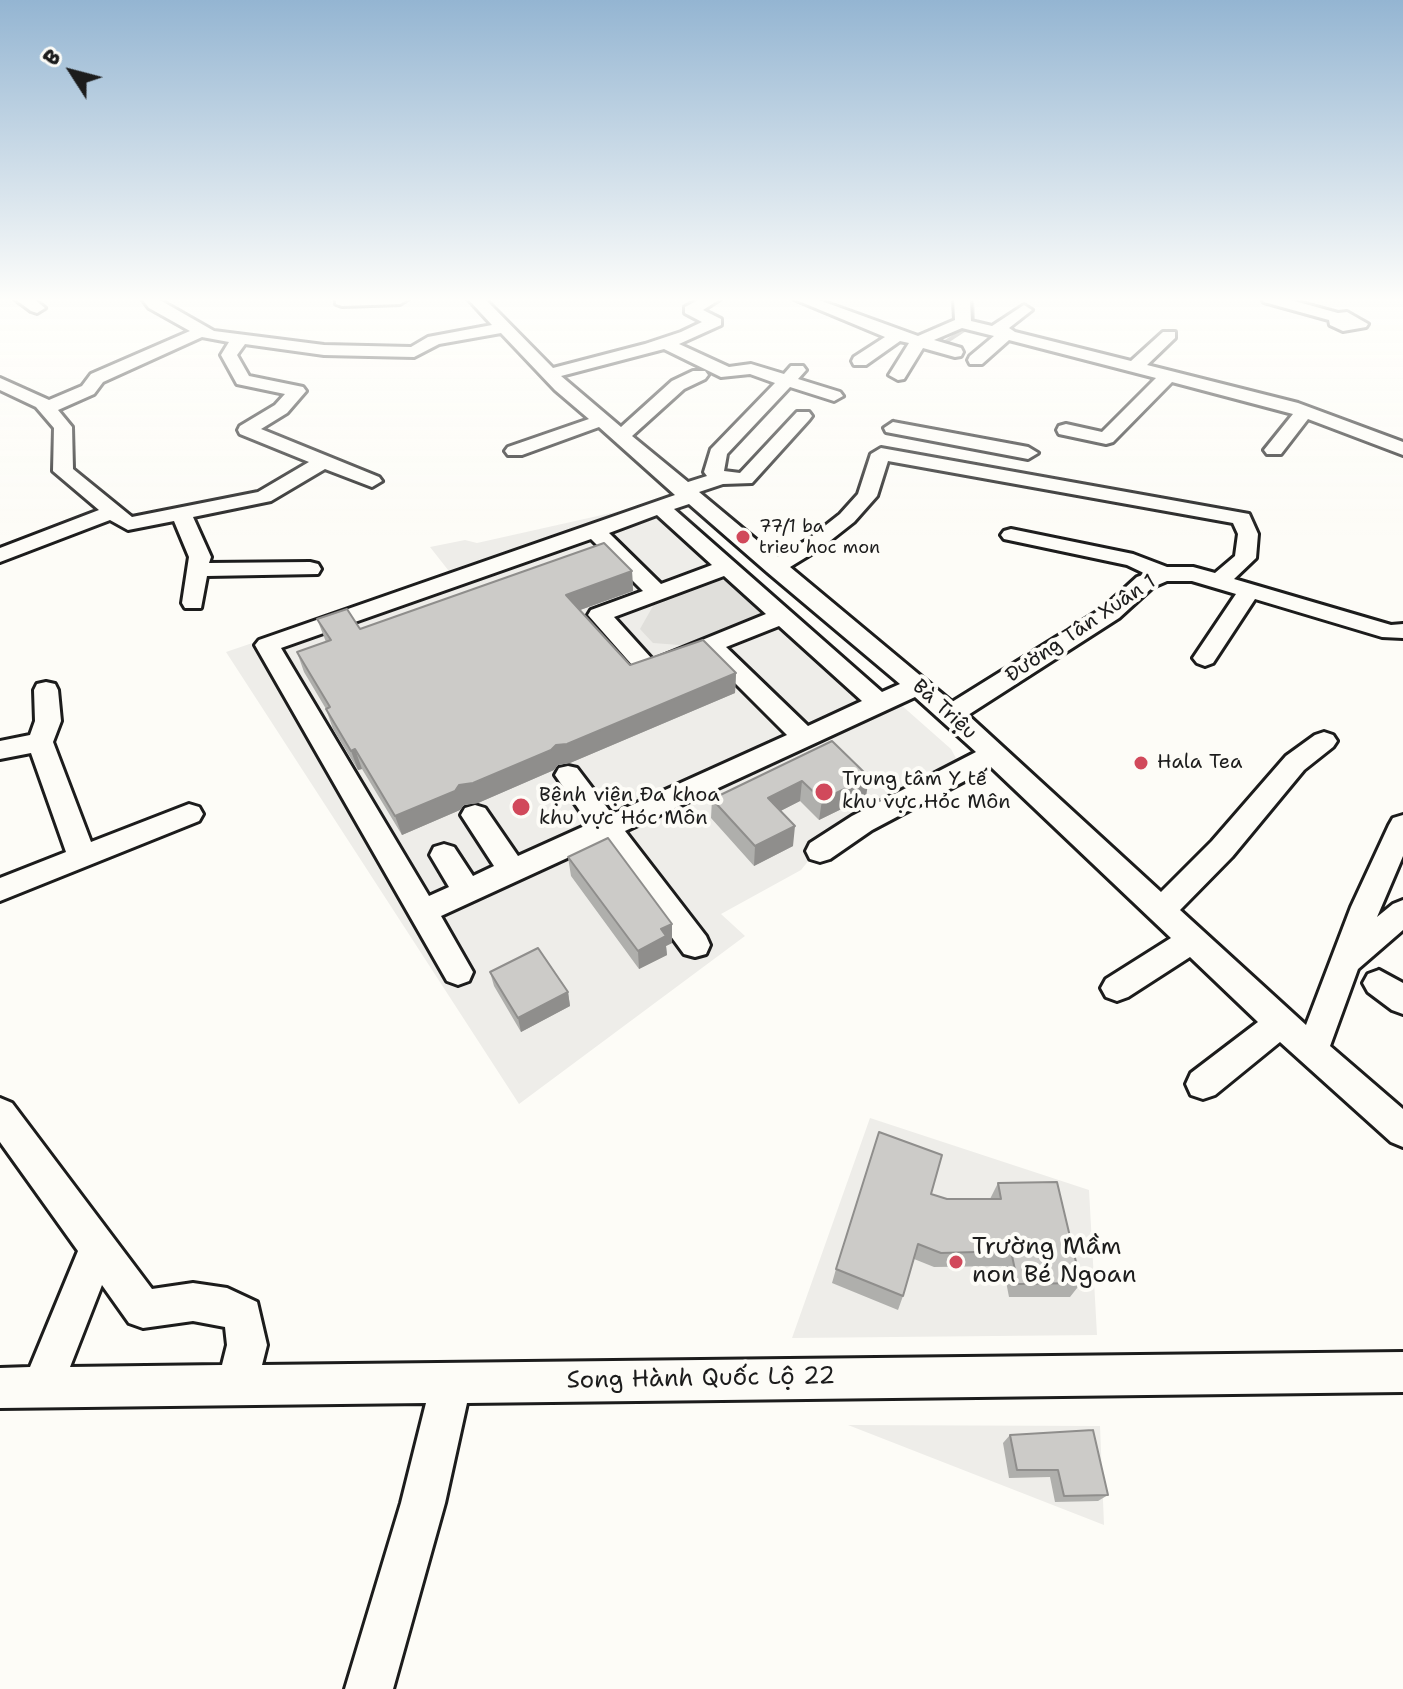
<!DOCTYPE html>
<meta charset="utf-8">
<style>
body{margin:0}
#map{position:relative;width:1403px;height:1689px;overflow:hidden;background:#fdfcf7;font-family:"Shantell Sans",sans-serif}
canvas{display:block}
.north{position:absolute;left:32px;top:32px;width:80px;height:80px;-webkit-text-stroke:6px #fdfcf7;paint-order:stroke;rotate:306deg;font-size:22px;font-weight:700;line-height:32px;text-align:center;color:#1c1c1c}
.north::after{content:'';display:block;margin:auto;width:28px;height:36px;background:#1c1c1c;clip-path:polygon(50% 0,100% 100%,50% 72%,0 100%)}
</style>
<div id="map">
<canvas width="1403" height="1689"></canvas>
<div class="north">B</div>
</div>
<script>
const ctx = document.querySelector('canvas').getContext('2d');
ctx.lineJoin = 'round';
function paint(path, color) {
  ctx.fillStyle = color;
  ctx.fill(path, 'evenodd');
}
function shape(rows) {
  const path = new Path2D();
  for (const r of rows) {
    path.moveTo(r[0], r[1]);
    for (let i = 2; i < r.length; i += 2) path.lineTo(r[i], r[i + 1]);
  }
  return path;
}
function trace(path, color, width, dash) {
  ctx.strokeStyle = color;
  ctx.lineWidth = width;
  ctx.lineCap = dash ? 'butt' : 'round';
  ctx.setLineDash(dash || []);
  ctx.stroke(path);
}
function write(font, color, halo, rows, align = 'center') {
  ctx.font = font + ' "Shantell Sans",sans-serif';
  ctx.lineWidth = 8;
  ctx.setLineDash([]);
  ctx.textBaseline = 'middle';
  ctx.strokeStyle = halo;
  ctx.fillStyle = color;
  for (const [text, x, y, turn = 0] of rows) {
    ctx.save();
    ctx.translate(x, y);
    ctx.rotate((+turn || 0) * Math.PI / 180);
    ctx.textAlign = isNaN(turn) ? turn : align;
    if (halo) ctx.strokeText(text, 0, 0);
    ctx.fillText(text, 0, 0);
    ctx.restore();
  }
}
paint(shape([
 [669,500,951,749,957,760,949,769,851,816,835,828,801,870,721,914,745,936,519,1104,226,652,452,575,430,547,465,540,477,543],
 [870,1118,1089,1190,1097,1335,792,1338],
 [848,1425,1100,1426,1104,1525]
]), '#eeede9');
paint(shape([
 [722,580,729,582,763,616,692,646,653,643,640,629,653,606]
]), '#e0dfdb');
trace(shape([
 [895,340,932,351,970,326,973,319,972,299]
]), '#797876', 4);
const minor = shape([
 [15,299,34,299,45,308,37,313,31,311,15,299],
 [142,299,158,299,214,331,324,345,411,347,428,337,492,325,468,299,485,299,553,368,645,344,681,332,702,322,685,313,685,307,700,299,720,299,703,310,721,319,721,325,679,344,729,367,751,364,784,374,791,366,803,366,806,370,798,379,840,392,843,396,834,401,790,387,727,454,724,471,740,473,797,412,809,412,812,416,809,420,752,483,723,484,699,492,777,557,807,540,840,514,858,494,871,454,881,448,1249,514,1258,534,1256,558,1234,579,1391,625,1403,624,1403,638,1382,637,1255,599,1213,663,1205,666,1197,663,1193,658,1236,594,1192,581,1167,581,1153,587,1119,618,968,715,1161,892,1212,841,1286,756,1315,735,1324,732,1333,735,1337,741,1333,747,1304,770,1232,857,1180,910,1306,1025,1351,907,1389,825,1393,818,1403,815,1403,856,1377,917,1393,904,1403,900,1403,930,1358,969,1330,1046,1403,1109,1403,1147,1391,1142,1280,1042,1215,1095,1203,1099,1191,1095,1186,1084,1191,1073,1258,1022,1190,957,1128,997,1117,1001,1106,997,1101,988,1106,979,1171,938,991,767,872,830,830,859,820,862,810,859,806,851,810,843,852,816,976,752,915,697,625,831,706,936,710,945,706,954,695,957,684,954,602,842,441,916,473,972,469,981,458,985,447,981,255,645,259,640,675,495,599,427,522,455,508,455,505,451,508,447,589,419,555,390,501,333,439,344,414,357,324,355,245,344,237,355,249,376,303,387,306,391,287,413,261,429,379,477,382,481,372,487,325,469,271,501,193,517,211,557,209,563,310,562,318,564,321,569,318,574,207,576,201,608,185,608,182,603,189,557,174,521,128,530,110,520,0,562,0,548,99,510,53,471,54,428,36,407,0,390,0,378,49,400,82,386,91,374,190,331,149,308,142,299],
 [202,337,229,342,221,355,237,384,285,394,275,405,240,426,238,430,240,434,309,462,258,492,132,517,73,469,72,427,58,410,94,394,103,382,202,337],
 [664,349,721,377,750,374,775,383,711,449,704,472,707,476,688,482,632,436,684,389,705,379,708,375,705,371,693,371,672,381,621,427,561,376,664,349],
 [888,461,1233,523,1238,534,1235,556,1215,573,1193,567,1167,567,1133,554,1011,529,1004,531,1001,535,1004,539,1127,565,1146,574,1137,577,1103,608,952,702,790,567,821,548,854,522,877,496,888,461],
 [689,504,767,572,900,684,882,692,674,509,689,504],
 [657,515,712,565,661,584,609,533,657,515],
 [591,539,643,591,591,610,588,615,641,675,657,675,707,655,787,735,612,814,577,768,568,766,559,768,555,775,589,824,518,856,485,808,475,805,465,808,461,815,494,866,473,876,454,847,444,844,434,847,430,855,449,887,429,896,281,648,591,539],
 [724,576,766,614,653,660,614,617,724,576],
 [779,626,862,701,808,726,726,647,779,626],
 [336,299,408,299,400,304,342,306,336,304,336,299],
 [794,299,816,299,918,336,955,320,954,299,970,299,971,321,992,326,1024,305,1032,310,1009,328,1015,332,1131,361,1163,332,1175,332,1175,338,1147,365,1298,403,1403,442,1403,455,1308,419,1281,454,1267,454,1264,450,1293,414,1172,382,1113,442,1106,444,1059,434,1057,430,1059,426,1066,424,1102,432,1156,378,1009,340,982,364,970,364,968,360,970,356,994,336,962,328,934,340,961,348,963,352,961,356,955,357,923,348,904,379,898,380,889,375,909,343,900,341,866,365,854,365,852,361,854,357,885,337,794,299],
 [1262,299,1287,299,1338,313,1347,312,1368,324,1366,327,1343,331,1330,325,1329,320,1264,302,1262,299],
 [893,422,1028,447,1038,453,1028,459,886,432,884,428,893,422],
 [46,682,55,684,58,690,61,721,53,742,91,842,189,804,199,807,203,814,199,821,0,901,0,878,66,852,31,753,0,759,0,741,30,735,35,721,34,690,37,684,46,682],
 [1379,970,1403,983,1403,1014,1392,1010,1368,992,1363,983,1368,974,1379,970],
 [0,1098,12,1103,152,1289,193,1283,227,1288,257,1302,267,1345,262,1365,1403,1352,1403,1392,467,1403,445,1503,393,1689,345,1689,401,1503,426,1403,0,1408,0,1368,30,1367,78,1251,0,1142,0,1098],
 [102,1285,129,1323,143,1328,193,1321,225,1327,227,1345,222,1365,70,1367,102,1285]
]);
trace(minor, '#1c1c1c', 6);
paint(minor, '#fdfcf7');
paint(shape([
 [632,571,633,591,580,610,630,665,736,673,735,693,570,763,558,765,554,770,478,803,464,805,460,810,402,835,362,769,358,770,333,729,326,709,304,672,297,652,326,642,317,619,360,629],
 [832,741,866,797,819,820,800,801,780,811,793,846,754,866,711,818,712,799],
 [568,857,672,924,672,943,666,946,667,955,639,969,571,876],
 [490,972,568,992,570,1006,521,1032,494,986],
 [998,1183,1081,1283,1070,1297,1009,1297,1003,1266,934,1267,914,1259,903,1296,898,1310,832,1283,836,1269,931,1194,947,1199,990,1199],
 [1010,1435,1108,1495,1098,1501,1055,1502,1050,1477,1009,1478,1003,1443]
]), '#afafac');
paint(shape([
 [632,571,633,591,569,614,566,595],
 [736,673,735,693,570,763,558,765,554,770,478,803,464,805,460,810,402,835,395,816,459,785],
 [355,749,362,769,358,770,351,751],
 [869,777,866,797,819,820,822,800],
 [802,781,800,801,767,818,768,798],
 [795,826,793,846,754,866,755,846],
 [672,924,672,943,666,946,667,955,639,969,638,951,661,929],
 [568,992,570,1006,521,1032,518,1018]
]), '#8f8e8c');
const building = shape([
 [604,543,632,571,566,595,630,665,703,640,736,673,567,744,556,745,551,750,473,783,459,785,455,791,395,816,355,749,351,751,326,709,330,707,297,652,331,640,317,619,347,609,360,629,604,543],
 [832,741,869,777,822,800,802,781,768,798,795,826,755,846,712,799,832,741],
 [608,838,672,924,661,929,666,936,638,951,568,857,608,838],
 [538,948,568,992,518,1018,490,972,538,948],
 [879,1132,942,1155,931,1194,947,1199,1001,1199,998,1183,1057,1182,1081,1283,1018,1284,1011,1251,941,1253,918,1244,903,1296,836,1269,879,1132],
 [1093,1430,1108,1495,1064,1496,1058,1470,1017,1470,1010,1435,1093,1430]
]);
paint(building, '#cccbc8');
trace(building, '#8f8e8c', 2);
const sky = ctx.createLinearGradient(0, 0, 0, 535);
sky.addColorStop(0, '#94b5d2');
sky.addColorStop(0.56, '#fefefb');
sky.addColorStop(1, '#fefefb00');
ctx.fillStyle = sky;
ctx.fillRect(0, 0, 1403, 535);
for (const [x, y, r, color] of [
 [743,537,8,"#d1495b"],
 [1141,763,8,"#d1495b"],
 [824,792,10,"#d1495b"],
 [521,807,10,"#d1495b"],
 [956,1262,8,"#d1495b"]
]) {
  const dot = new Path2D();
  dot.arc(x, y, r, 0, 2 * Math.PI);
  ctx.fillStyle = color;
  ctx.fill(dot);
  trace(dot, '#fdfcf7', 3);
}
write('18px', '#1c1c1c', '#fdfcf7', [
 ["77/1 ba",759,527],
 ["trieu hoc mon",759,548]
], 'left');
write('20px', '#1c1c1c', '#fdfcf7', [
 ["Đường Tân Xuân 1",1081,629,-34],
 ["Bà Triệu",944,710,42]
]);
write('20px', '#1c1c1c', '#fdfcf7', [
 ["Hala Tea",1157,763],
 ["Trung tâm Y tế",842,780],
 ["khu vực Hóc Môn",842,803],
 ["Bệnh viện Đa khoa",539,796],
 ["khu vực Hóc Môn",539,819]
], 'left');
write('24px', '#1c1c1c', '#fdfcf7', [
 ["Trường Mầm",972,1248],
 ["non Bé Ngoan",972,1276]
], 'left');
write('24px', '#1c1c1c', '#fdfcf7', [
 ["Song Hành Quốc Lộ 22",701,1379,-1]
]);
</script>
